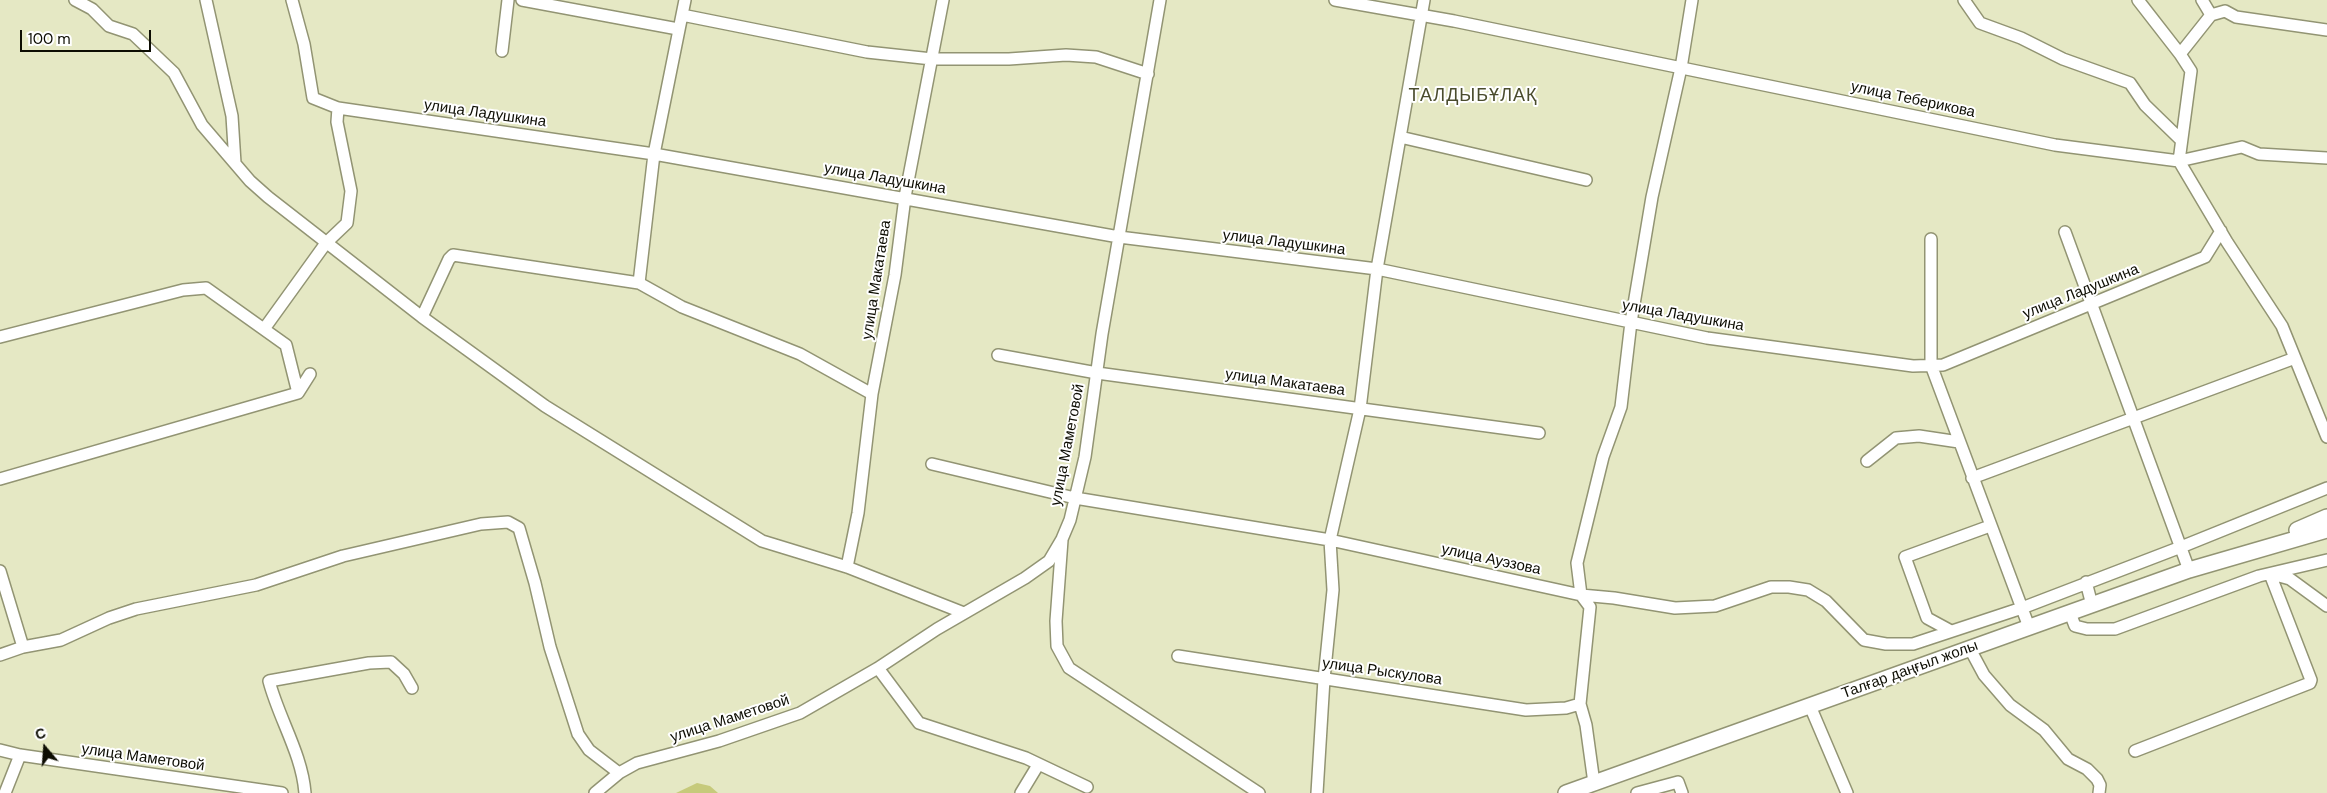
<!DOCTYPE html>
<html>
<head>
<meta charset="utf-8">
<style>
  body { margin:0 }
  #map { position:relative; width:2327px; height:793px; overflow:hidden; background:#e5e8c4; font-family:"DM Sans",sans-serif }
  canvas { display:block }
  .north { position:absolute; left:20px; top:723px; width:50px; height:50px; -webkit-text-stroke:4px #fff; paint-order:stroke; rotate:342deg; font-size:14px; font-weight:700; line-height:20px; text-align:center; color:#0d0d03 }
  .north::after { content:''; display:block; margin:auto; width:18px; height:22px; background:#0d0d03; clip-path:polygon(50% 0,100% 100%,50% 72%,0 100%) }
  .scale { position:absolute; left:20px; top:30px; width:131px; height:22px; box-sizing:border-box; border:2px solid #0d0d03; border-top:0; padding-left:6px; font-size:15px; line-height:18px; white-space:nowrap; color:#0d0d03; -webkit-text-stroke:4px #fff; paint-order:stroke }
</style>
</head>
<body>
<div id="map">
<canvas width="2327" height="793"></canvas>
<div class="north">С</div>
<div class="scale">100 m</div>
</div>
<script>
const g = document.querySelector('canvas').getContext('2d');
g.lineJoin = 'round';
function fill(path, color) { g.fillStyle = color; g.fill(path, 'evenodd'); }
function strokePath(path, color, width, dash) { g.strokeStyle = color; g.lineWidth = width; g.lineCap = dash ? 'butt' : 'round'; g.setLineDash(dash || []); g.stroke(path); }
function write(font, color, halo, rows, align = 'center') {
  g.font = font + ' "DM Sans",sans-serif'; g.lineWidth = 4; g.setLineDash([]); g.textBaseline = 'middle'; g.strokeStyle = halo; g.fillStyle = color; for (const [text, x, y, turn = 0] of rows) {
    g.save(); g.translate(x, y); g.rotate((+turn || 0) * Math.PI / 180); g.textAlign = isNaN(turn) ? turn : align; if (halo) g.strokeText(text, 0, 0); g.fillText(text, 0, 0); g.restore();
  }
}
fill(new Path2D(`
  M697,783L710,786L718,793H676Z`), '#c6ca7b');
const minor = new Path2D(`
  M75,0L92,9L109,26L133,34L174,73L202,125L250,181L268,197L422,317L545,406L762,541L847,567L964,613
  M206,0L232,116L235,163
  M292,0L304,44L313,98L338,108L654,154L1119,237L1377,269L1707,338L1913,366L1943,365L2205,257L2221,231
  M522,0L678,29
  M1335,0L1454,21L2055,145L2179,161L2227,242L2282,326L2327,437
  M1964,0L1980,23L2021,38L2063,59L2130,83L2145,105L2181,140
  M2138,0L2180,54L2191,71L2179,161L2242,147L2259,154L2327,158
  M2202,0L2211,15
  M682,15L867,52L932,59H1009L1066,55L1096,57L1148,74
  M502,51L508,0
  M2180,54L2211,15L2225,11L2236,17L2327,30
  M1400,137L1586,180
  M2065,232L2189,570
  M1931,239V365L2029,627
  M639,283L654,154L685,0
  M422,317L449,259L453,255L639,283L682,307L800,354L872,394
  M264,329L326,243L347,223L351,191L337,122L338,108
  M0,337L183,290L206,288L286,345L298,393
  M998,355L1097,373L1539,433
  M1867,461L1896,438L1919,436L1959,442
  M932,464L1075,498L1330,540L1581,595L1614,598L1675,608L1715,606L1771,587H1789L1808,590L1826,601L1864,640L1886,644H1913L2022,608L2181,547L2327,488
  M1972,478L2295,358
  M0,479L298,393L310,374
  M1062,540L1056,621L1057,646L1069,668L1259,793
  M847,567L858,513L872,394L895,275L905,197L943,0
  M0,571L23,647
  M2272,574L2290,579L2327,606
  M2086,582L2092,605
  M2070,613L2075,626L2087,629H2115L2259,576L2327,560
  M1951,631L1927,618L1905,557L1990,526
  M1970,649L1984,675L2010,705L2044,730L2068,759L2087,769L2097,779L2100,785L2099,793
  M0,655L23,647L61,640L109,618L136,609L256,585L343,556L481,524L508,522L519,528L535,583L550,647L578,734L589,750L619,773
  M1178,656L1526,710L1566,708L1580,704
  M878,668L919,723L1026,758L1087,787
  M1810,706L1847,793
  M0,750L20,755L282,793
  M2135,751L2310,683L2311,680L2270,574
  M1594,783L1586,725L1580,704L1590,607L1581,595L1577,563L1603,457L1621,407L1631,322L1652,197L1681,68L1692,0
  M5,793L20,755
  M305,793C302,754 279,719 269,681L369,663L391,662L404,674L412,688
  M595,793L619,773L637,763L719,741L800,713L878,668L937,629L1025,578L1049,561L1062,539L1070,520L1085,457L1102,334L1160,0
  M1021,793L1038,765
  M1317,793L1324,679L1333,590L1330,540L1360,409L1377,269L1424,0
  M1637,793L1678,782L1682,793`);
const major = new Path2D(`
  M2297,530L2327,517
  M1566,793L2189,570L2327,530`);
strokePath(minor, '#929473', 14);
strokePath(major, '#929473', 18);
strokePath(minor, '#fff', 11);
strokePath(major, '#fff', 15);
write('15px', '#0d0d03', '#fff', [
  ["улица Теберикова",1913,100,12],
  ["улица Ладушкина",485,114,8],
  ["улица Ладушкина",885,179,10],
  ["улица Ладушкина",1284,243,7],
  ["улица Макатаева",877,280,-81],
  ["улица Ладушкина",2081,292,-22],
  ["улица Ладушкина",1683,316,10],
  ["улица Макатаева",1285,383,8],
  ["улица Маметовой",1068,445,-79],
  ["улица Ауэзова",1491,560,12],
  ["Талғар даңғыл жолы",1910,670,-20],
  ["улица Рыскулова",1382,672,8],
  ["улица Маметовой",730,719,-18],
  ["улица Маметовой",143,758,8]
]);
g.letterSpacing = '1px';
write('18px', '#4a4c2d', '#fff', [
  ["ТАЛДЫБҰЛАҚ",1473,96]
]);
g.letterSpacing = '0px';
</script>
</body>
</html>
